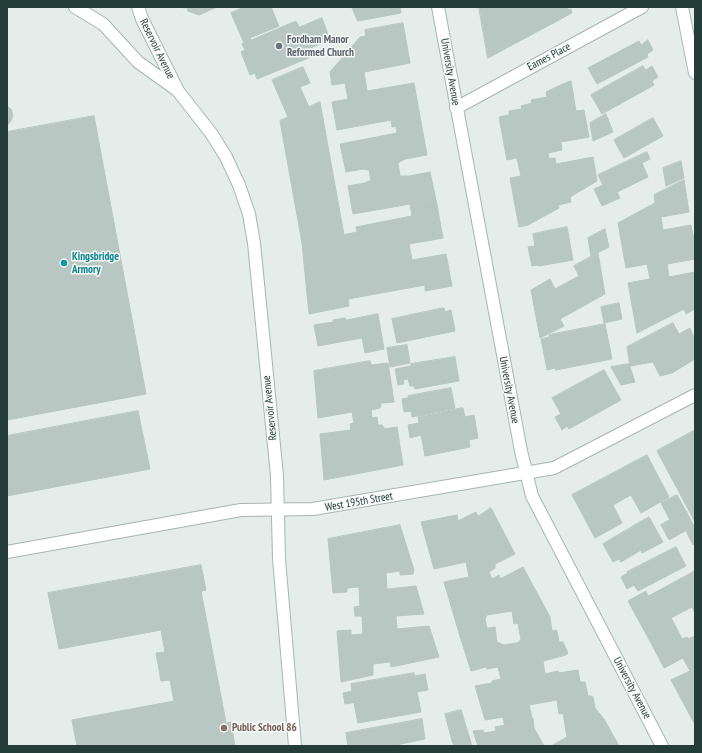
<!DOCTYPE html>
<html>
<head>
<meta charset="utf-8">
<style>
  body { margin:0 }
  #map { position:relative; width:702px; height:753px; overflow:hidden; background:#e4ede9; font-family:"PT Sans Narrow",sans-serif }
  canvas { display:block }
  .frame { position:absolute; inset:0; border:8px solid #243d39; pointer-events:none }
</style>
</head>
<body>
<div id="map">
<canvas width="702" height="753"></canvas>
<div class="frame"></div>
</div>
<script>
const g = document.querySelector('canvas').getContext('2d');
g.lineJoin = 'round';
function fill(path, color) { g.fillStyle = color; g.fill(path, 'evenodd'); }
function strokePath(path, color, width, dash) { g.strokeStyle = color; g.lineWidth = width; g.lineCap = dash ? 'butt' : 'round'; g.setLineDash(dash || []); g.stroke(path); }
function write(font, color, halo, rows, align = 'center') {
  g.font = font + ' "PT Sans Narrow",sans-serif'; g.lineWidth = 3; g.setLineDash([]); g.textBaseline = 'middle'; g.strokeStyle = halo; g.fillStyle = color; for (const [text, x, y, turn = 0] of rows) {
    g.save(); g.translate(x, y); g.rotate((+turn || 0) * Math.PI / 180); g.textAlign = isNaN(turn) ? turn : align; if (halo) g.strokeText(text, 0, 0); g.fillText(text, 0, 0); g.restore();
  }
}
const building = new Path2D(`
  M184,7H217L199,15L188,11L187,7L184,8Z
  M245,7H271L279,26L250,38L251,40L244,43L231,13Z
  M352,7H400L401,13L358,21Z
  M479,7H567L569,10L571,9L572,13L488,58Z
  M322,18L330,40L308,49L311,57L257,79L255,73L250,75L241,52L245,50L242,44L296,21L299,27Z
  M403,23L410,63L364,72L367,91L414,83L421,122L392,127L391,120L337,130L332,102L348,99L345,83L332,85L330,72L360,37L366,36L365,30Z
  M648,40L653,50L647,54L648,57L597,84L588,68L639,41L641,45Z
  M643,66L646,70L652,66L658,77L652,81L654,85L602,114L591,95Z
  M303,67L310,83L300,87L309,107L288,117L272,80Z
  M571,81L576,111L584,110L589,137L561,142L562,150L548,153L549,159L555,158L556,164L593,157L597,181L570,197L571,202L558,205L559,208L528,225L519,227L510,178L521,176L517,158L507,160L499,117L509,115V111L522,109L521,106L532,103L531,100L547,97L546,92L565,83Z
  M320,102L344,235L302,243L280,121Z
  M7,106L11,109L13,115L11,121L7,126Z
  M606,114L613,132L593,141L590,123Z
  M94,116L146,394L7,420V132Z
  M653,118L663,136L624,158L614,140Z
  M421,122L427,155L405,159L398,163L400,176H409L430,172L437,205L411,210L410,204L353,214L348,186L365,183L371,180L369,170L363,169L346,172L340,144L397,133L396,127Z
  M647,152L650,159L642,163L648,177L617,192L620,198L602,206L594,189L603,185L598,175Z
  M681,161L684,178L666,186L663,168Z
  M684,180L689,212L661,217L663,230L691,225L695,245V259L667,264L669,277L695,272V309L686,314L684,309L637,333L628,283L650,279L647,264L626,268L618,223L655,203L654,195Z
  M437,205L443,238L409,244L412,260L446,254L452,286L425,291V285L348,299L349,306L309,314L302,243L357,232L356,227L412,216L411,210Z
  M567,227L573,260L539,266L538,265L532,266L528,247L535,246L533,234Z
  M605,229L609,247L591,256L588,238Z
  M598,253L605,294L560,319L564,326L540,338L531,290L550,279L555,289L579,276L574,266Z
  M619,303L622,319L604,323L601,307Z
  M444,308L445,312L451,310L455,331L397,343L392,319Z
  M378,314L384,349L365,353L362,338L318,346L314,325L333,322V320L345,318L346,320Z
  M673,323L679,334L690,328L695,341V359L672,373L660,376L653,362L630,366L627,347Z
  M605,324L612,359L556,370L555,368L547,370L541,339L549,337V335Z
  M407,345L410,363L390,367L387,348Z
  M455,357L459,381L415,389L414,386H410L408,379L403,380L404,384L398,385L395,369L411,366V364Z
  M370,361L371,365L388,363L394,402L381,403L380,408L371,410L372,418L377,417L378,425H382L385,429L397,427L403,465L324,480L320,434L351,430L350,424L354,423L352,412L318,418L314,371Z
  M629,364L635,382L621,385L611,367Z
  M604,370L621,400L569,429L567,426L562,430L555,417L561,414L552,398Z
  M451,388L455,408L412,417L411,411L404,412L402,399L408,398V396Z
  M463,408L465,417L474,415L478,438L469,440L470,447L425,456L421,435L410,438L408,425L419,423L418,417Z
  M138,411L150,469L7,496V436Z
  M695,430V522L657,451Z
  M647,455L669,497L641,513L631,495L613,505L622,523L595,538L572,495Z
  M677,495L686,511L670,520L661,503Z
  M491,508L515,554L495,564V568L489,572L492,579L499,575L500,579L523,567L550,617L514,624L512,611L487,615L485,619L487,628L459,633L444,582L469,577L466,562L434,569L421,522L457,515L458,521L476,512L478,516Z
  M686,511L694,526L669,540L661,525Z
  M649,517L663,542L642,553L641,550L621,562L619,559L613,562L603,544Z
  M400,525L414,570L413,574L400,575V571L386,573L387,589L416,586L424,614L396,616L397,629L429,626L439,657L391,667L390,662L373,664V675L341,682L337,631L351,630V635L363,634L362,616H355L354,607L360,606L359,587L347,588V592L333,593L328,539Z
  M694,526H695V545L694,544L693,545L686,531Z
  M676,547L686,566L638,591L634,585L627,589L621,577L628,573L627,572Z
  M201,565L206,590L201,591L226,723L231,722L235,746H77L72,720L174,701L170,680L161,681L156,653L165,652L161,630L59,649L48,593Z
  M695,571V613L692,607L671,618L677,629L651,643L628,601L646,591L648,596Z
  M550,617L552,631L556,630L557,631L559,642H563L568,653L566,655L543,661L545,674L558,671L559,673L578,670L580,682H585L588,696H591L593,697L595,708L559,714L557,700L529,705L532,718L504,723L503,717L485,720L475,686L492,683V681L501,679L498,667L487,669L486,667L471,671L459,633L495,627L497,642L504,645L517,643L521,640L518,623Z
  M677,629L682,639L687,637L688,639L695,636V700L685,706L671,680L690,671L683,658L664,668L651,643Z
  M414,673L415,676L425,674L428,690L345,704L343,693L352,691L351,684Z
  M417,692L421,712L358,723L354,703Z
  M695,700V723H694L685,706Z
  M595,708L604,719L619,746H551L567,737L563,713Z
  M461,710L469,736L452,741L445,714Z
  M532,718H533L534,728L544,746H478L473,731L483,730L484,733L496,731L495,727L505,725L504,723Z
  M422,719L425,739L391,746H348L346,733Z
  M469,736L472,746H454L452,741Z`);
fill(building, '#b9c7c3');
strokePath(building, '#b6c6c1', 1);
const street = new Path2D(`
  M682,7L695,73
  M456,108L642,7
  M7,552L241,510L313,509L554,468L695,395`);
const secondary = new Path2D(`
  M75,7L103,24L138,62L177,90
  M138,7L142,19L178,91L211,133L226,157L239,185L249,214L254,243L277,476L279,559L295,746
  M438,7L521,451L532,496L662,746`);
strokePath(street, '#a7b5b1', 14);
strokePath(secondary, '#a3b8b2', 14);
strokePath(street, '#fff', 12);
strokePath(secondary, '#fff', 12);
for (const [x, y, r, color] of [
  [279,46,4,"#6b7280"],
  [64,263,4,"#0f9aa8"],
  [224,728,4,"#8d6e63"]
]) { const dot = new Path2D(); dot.arc(x, y, r, 0, 2 * Math.PI); g.fillStyle = color; g.fill(dot); strokePath(dot, '#f4f9f7', 1.5); }
write('bold 11px', '#5b616d', '#f4f9f7', [
  ["Fordham Manor",287,40],
  ["Reformed Church",287,53]
], 'left');
write('11px', '#243d39', '#f4f9f7', [
  ["Reservoir Avenue",157,49,64],
  ["Eames Place",549,57,-28],
  ["University Avenue",450,72,80],
  ["University Avenue",509,390,79],
  ["Reservoir Avenue",270,408,-96],
  ["West 195th Street",359,502,-10],
  ["University Avenue",632,688,62]
]);
write('bold 11px', '#0d838f', '#f4f9f7', [
  ["Kingsbridge",72,257],
  ["Armory",72,270]
], 'left');
write('bold 11px', '#785e54', '#f4f9f7', [
  ["Public School 86",232,728]
], 'left');
</script>
</body>
</html>
